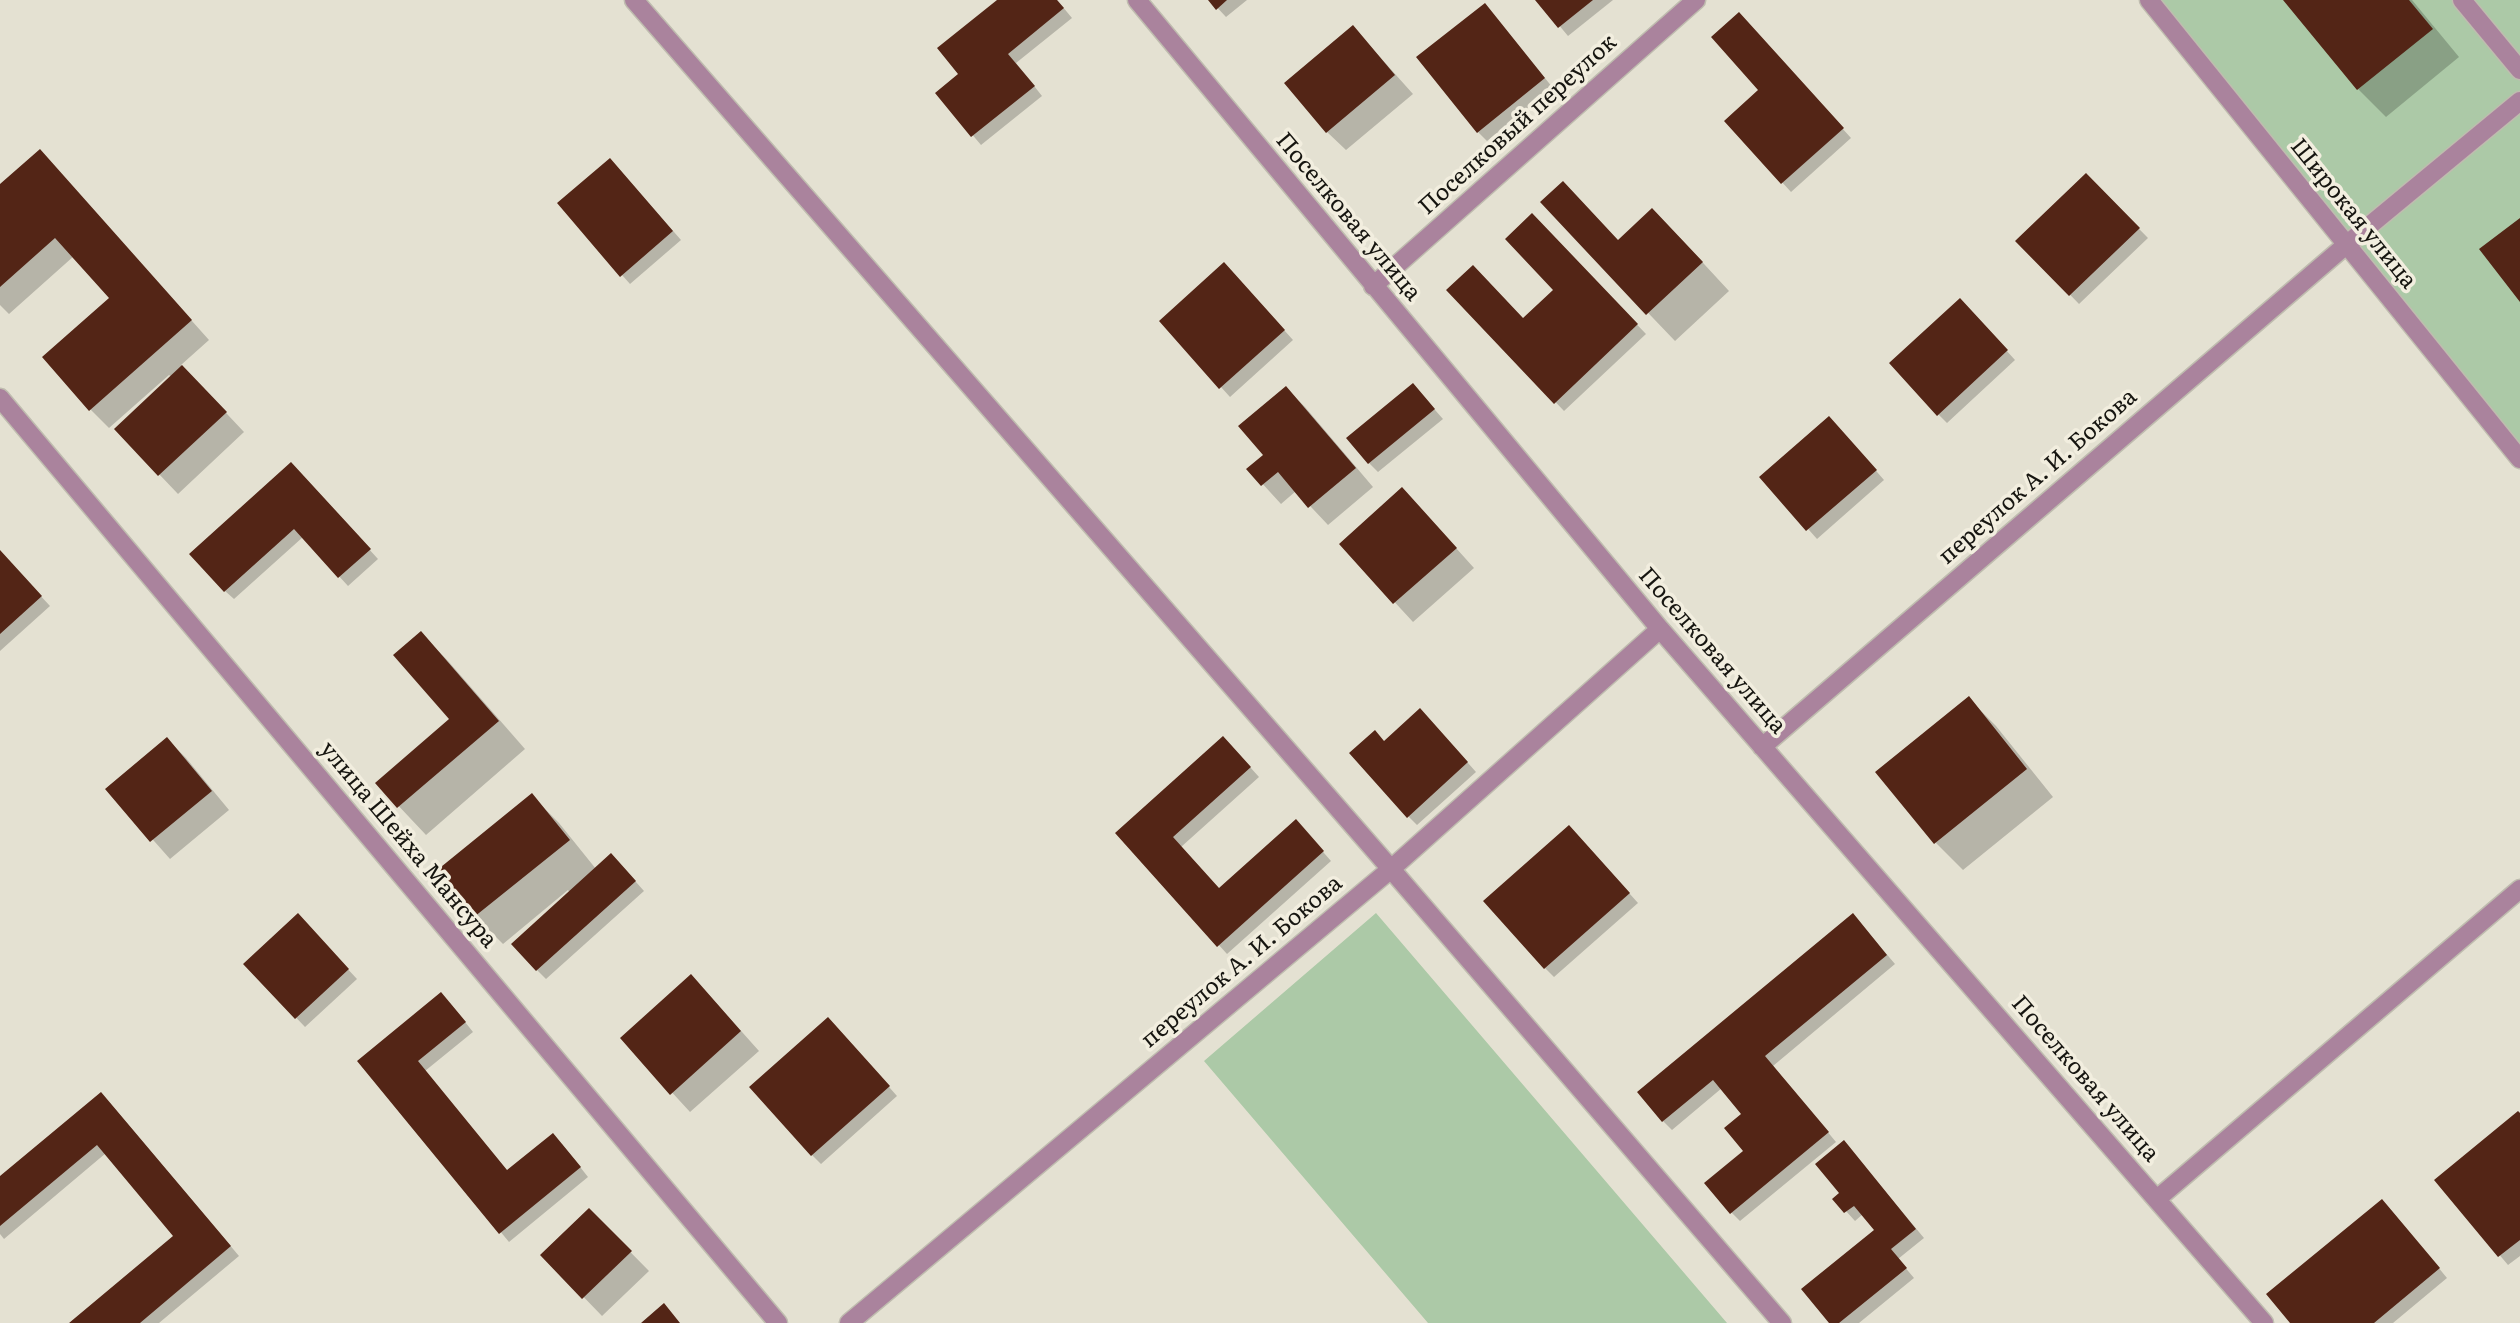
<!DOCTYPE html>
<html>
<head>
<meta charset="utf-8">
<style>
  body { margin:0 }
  canvas { display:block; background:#e4e1d2 }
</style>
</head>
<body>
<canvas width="2520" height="1323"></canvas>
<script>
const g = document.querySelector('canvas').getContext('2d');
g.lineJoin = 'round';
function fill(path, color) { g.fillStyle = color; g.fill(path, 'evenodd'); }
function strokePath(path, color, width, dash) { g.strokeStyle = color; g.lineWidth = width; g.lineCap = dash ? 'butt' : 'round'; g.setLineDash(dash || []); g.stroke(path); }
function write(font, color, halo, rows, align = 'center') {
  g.font = font + ' Literata,serif'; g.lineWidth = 7; g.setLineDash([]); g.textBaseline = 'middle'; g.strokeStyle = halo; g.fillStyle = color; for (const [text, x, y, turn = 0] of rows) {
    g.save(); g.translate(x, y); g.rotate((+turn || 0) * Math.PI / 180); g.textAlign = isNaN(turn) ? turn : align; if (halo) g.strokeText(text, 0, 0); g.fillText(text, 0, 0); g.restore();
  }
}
fill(new Path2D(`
  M2149,0H2520V459Z
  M1376,913L1727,1323H1428L1204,1061Z`), '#acc9a7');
fill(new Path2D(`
  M1000,0H1057L1072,18L1016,63L1042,96L981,145L937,93L960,75Z
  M1210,0H1247L1226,17Z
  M1538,0H1613L1568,36Z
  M2285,0H2412L2459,57L2386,117L2358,89Z
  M1493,14L1553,88L1487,141L1478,132Z
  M1748,24L1851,138L1791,192L1726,121L1761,90Z
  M1353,27L1413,94L1346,150L1327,132Z
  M40,151L209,340L181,365L244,432L178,494L116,429L172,377L169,375L109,428L90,409L111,298L74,256L9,314L0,305V186Z
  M619,169L681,240L630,284L622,275Z
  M2086,175L2148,238L2079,304L2018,241Z
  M1542,202L1619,241L1680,238L1729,291L1675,341Z
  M1532,215L1646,334L1564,411L1449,290L1524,321L1556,290Z
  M1233,273L1293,340L1230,397L1161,321Z
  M1969,309L2015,360L1947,423L1938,414Z
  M1413,385L1443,419L1378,472L1369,463Z
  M1286,388L1305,407L1373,487L1328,525L1296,491L1281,504L1249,469L1265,455Z
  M1838,427L1884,480L1817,539L1762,477Z
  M300,473L378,559L348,586L303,537L234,599L225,591Z
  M1420,508L1474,568L1413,622L1341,544Z
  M0,552L50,606L0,651Z
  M421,633L448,661L525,749L426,835L377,783L451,719Z
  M1969,699L1996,726L2053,797L1963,870L1936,843Z
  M1429,719L1476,772L1417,825L1408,816L1385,742Z
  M167,739L186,758L229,810L170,859L108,789Z
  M1232,747L1259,777L1181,847L1219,890L1304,830L1331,861L1227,954L1117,833Z
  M531,795L559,823L596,869L620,864L644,891L546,979L537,970L570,893L568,890L503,944L475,916Z
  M1578,836L1638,903L1554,977L1545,968Z
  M306,924L357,979L305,1027L245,964Z
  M1861,924L1895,964L1773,1066L1836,1142L1740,1221L1731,1212L1746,1151L1744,1114L1722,1088L1672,1130L1663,1121Z
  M709,995L759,1051L690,1112L622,1038Z
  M450,1003L473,1032L425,1071L508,1172L562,1144L588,1177L509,1242L359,1061Z
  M837,1028L897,1096L821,1164L812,1155Z
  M110,1103L239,1256L159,1323H72L175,1237L106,1153L4,1239L0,1234V1179Z
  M2520,1115V1256L2508,1265L2436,1180Z
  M1844,1142L1924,1238L1898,1259L1914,1278L1859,1323H1831L1877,1231L1863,1214L1855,1221L1835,1199L1841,1193Z
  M589,1210L649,1271L602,1316L543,1255Z
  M2391,1210L2447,1278L2393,1323H2292Z`), '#0003');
fill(new Path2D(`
  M997,0H1057L1064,8L1008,54L1035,86L971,137L935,93L958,74L937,48Z
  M1208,0H1227L1216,10Z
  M1535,0H1593L1558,28Z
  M2283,0H2409L2433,29L2357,90Z
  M1485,3L1545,78L1477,133L1416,57Z
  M1739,12L1844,128L1781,184L1724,121L1758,90L1711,37Z
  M1353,25L1395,75L1326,133L1284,83Z
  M40,149L192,320L89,411L42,357L109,298L55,238L0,287V184Z
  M610,158L673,231L620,277L557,203Z
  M2086,173L2140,228L2069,296L2015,241Z
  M1563,181L1618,240L1652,208L1703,262L1646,315L1540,202Z
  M1532,213L1638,324L1554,404L1446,290L1473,265L1523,318L1553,290L1505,239Z
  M2520,218V302L2479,249Z
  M1224,262L1285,330L1219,389L1159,321Z
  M1960,298L2008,350L1937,416L1889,363Z
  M182,365L227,412L158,476L114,429Z
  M1413,383L1435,409L1368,464L1346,438Z
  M1286,386L1356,468L1308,508L1278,472L1261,486L1246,469L1263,455L1238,426Z
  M1829,416L1877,470L1806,531L1759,477Z
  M291,462L371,549L338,578L294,529L224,592L189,554Z
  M1402,487L1457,548L1393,604L1339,544Z
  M0,550L42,596L0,634Z
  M421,631L499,721L397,808L375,783L449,719L393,655Z
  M1969,696L2027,769L1934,844L1875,772Z
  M1420,708L1468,762L1407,818L1349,753L1375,730L1384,741Z
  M1223,736L1251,767L1173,837L1219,888L1296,819L1324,851L1217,947L1115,833Z
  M167,737L212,791L150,842L105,789Z
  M532,793L570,840L474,917L436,871Z
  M1569,825L1630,893L1544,969L1483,901Z
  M611,853L636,881L536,971L511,944Z
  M298,913L349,969L295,1019L243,964Z
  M1853,913L1887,955L1765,1056L1829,1132L1730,1214L1704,1183L1743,1151L1724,1128L1741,1114L1713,1080L1662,1122L1637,1092Z
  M691,974L741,1031L670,1095L620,1038Z
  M441,992L466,1022L418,1061L507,1170L553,1133L581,1167L499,1234L357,1061Z
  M828,1017L890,1086L811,1156L749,1087Z
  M101,1092L231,1246L140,1323H69L173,1236L97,1145L0,1226V1176Z
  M2518,1111L2520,1113V1240L2498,1257L2434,1180Z
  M1844,1140L1916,1229L1891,1249L1907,1268L1839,1323H1829L1801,1289L1874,1230L1854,1206L1844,1213L1832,1199L1839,1193L1815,1164Z
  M2382,1199L2440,1268L2374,1323H2290L2266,1294Z
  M589,1208L632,1251L582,1299L540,1255Z
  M664,1303L680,1323H641Z`), '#532516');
const minor = new Path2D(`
  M634,0L1391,869L1782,1323
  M1137,0L1660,629L2264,1323
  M2149,0L2520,459
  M2462,0L2520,70
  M1373,286L1696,0
  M0,398L778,1323
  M1762,747L2346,245L2520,101
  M2157,1199L2520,889
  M849,1323L1391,869L1660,629`);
strokePath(minor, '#bfbcaf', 21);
strokePath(minor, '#aa839d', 18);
write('23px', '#161510', '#f2eedf', [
  ["Поселковый переулок",1518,125,-42],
  ["Широкая улица",2353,214,51],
  ["Поселковая улица",1348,217,50],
  ["переулок А. И. Бокова",2038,477,-41],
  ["Поселковая улица",1712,651,49],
  ["улица Шейха Мансура",408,845,50],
  ["переулок А. И. Бокова",1242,962,-40],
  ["Поселковая улица",2085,1079,49]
]);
</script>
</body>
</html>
